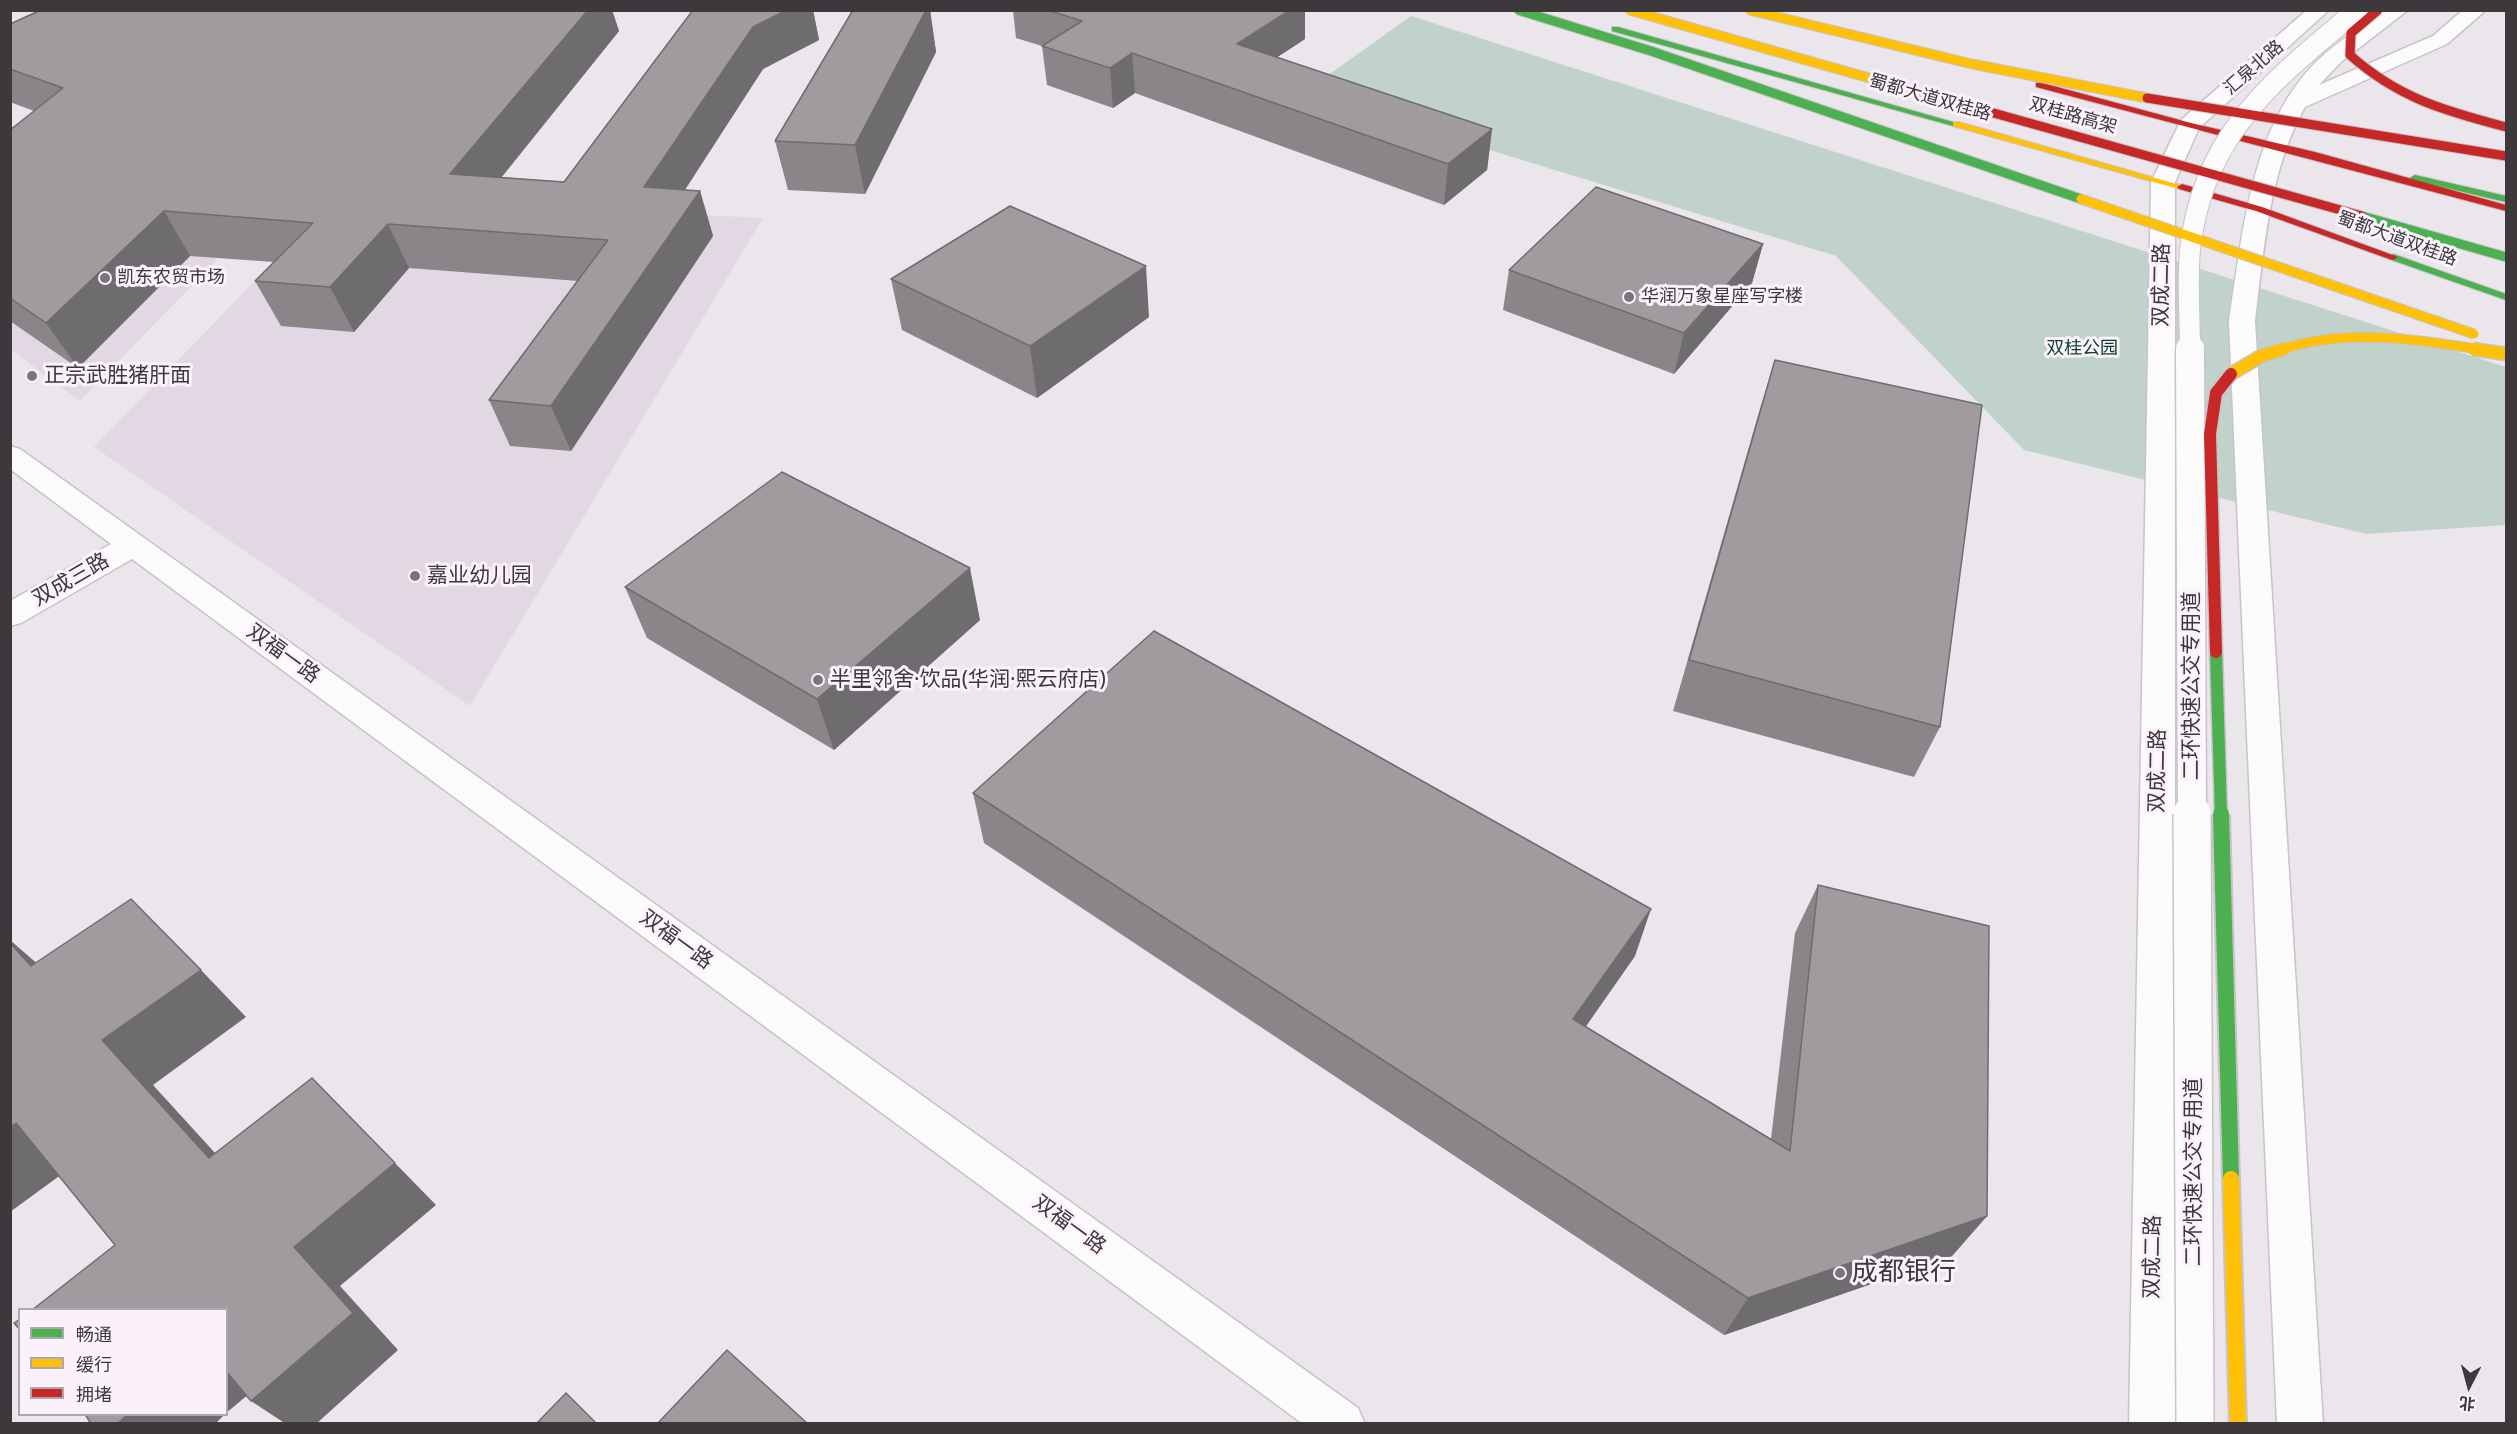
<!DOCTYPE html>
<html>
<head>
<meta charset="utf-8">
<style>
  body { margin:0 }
  #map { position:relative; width:2517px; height:1434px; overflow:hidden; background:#ebe6ec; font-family:"Noto Sans","Noto Sans SC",sans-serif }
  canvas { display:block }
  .frame { position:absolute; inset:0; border:12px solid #3c383c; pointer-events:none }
  .legend { position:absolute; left:18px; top:1308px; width:210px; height:108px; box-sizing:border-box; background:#fbf1fb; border:2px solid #afa7af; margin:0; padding:8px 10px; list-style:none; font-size:18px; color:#3c383c }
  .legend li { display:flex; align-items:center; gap:12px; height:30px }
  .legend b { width:30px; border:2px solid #afa7af }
  .north { position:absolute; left:2439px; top:1356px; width:60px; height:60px; -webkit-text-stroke:4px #fbf1fb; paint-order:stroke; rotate:186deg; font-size:16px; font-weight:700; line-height:24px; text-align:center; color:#3c383c }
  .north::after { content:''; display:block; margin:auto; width:21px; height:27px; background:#3c383c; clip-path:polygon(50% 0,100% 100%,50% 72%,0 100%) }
</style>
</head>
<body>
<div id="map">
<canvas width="2517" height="1434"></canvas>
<div class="frame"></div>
<ul class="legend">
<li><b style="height:8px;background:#4caf50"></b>畅通</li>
<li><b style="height:8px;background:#ffc107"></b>缓行</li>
<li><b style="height:8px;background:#c62828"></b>拥堵</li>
</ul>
<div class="north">北</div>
</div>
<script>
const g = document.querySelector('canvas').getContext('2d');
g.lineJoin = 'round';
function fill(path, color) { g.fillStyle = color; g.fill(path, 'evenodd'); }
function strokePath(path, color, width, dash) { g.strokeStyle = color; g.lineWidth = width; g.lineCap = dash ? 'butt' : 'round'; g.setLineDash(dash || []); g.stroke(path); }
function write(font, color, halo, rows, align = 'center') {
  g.font = font + ' "Noto Sans","Noto Sans SC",sans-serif'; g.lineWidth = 6; g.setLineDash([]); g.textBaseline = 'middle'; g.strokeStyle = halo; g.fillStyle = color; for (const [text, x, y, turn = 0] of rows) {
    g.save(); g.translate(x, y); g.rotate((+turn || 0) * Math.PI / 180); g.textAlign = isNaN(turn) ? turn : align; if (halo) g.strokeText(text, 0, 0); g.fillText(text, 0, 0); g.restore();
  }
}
fill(new Path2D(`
  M11,191L270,205L80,401L11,350Z
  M336,197L763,218L470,706L94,447Z`), '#e2d8e3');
fill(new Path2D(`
  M1411,16L2506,367V525L2366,534L2024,450L1836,256L1303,93Z`), '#c1d2ca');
const street = new Path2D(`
  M2307,10H2329L2199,128L2175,182V1424H2129L2151,182L2181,120Z
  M2385,10H2408L2341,62L2319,85L2433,36L2463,10H2486L2447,44L2305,107C2269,170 2264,250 2255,321L2323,1424H2277L2229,321C2243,233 2250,126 2318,60C2338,41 2362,27 2385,10Z
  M10,446L20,449L1358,1408L1365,1424H1303L132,559L21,623L10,626V601L111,544L10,469Z`);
const fast = new Path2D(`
  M1612,27H1618L1960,124L1953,126L1612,31Z
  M2415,175L2506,196V202L2412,180L2410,178Z
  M2393,254L2506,294V300L2389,259L2388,257Z`);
const slow = new Path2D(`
  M1953,122H1959L2187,187L2179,189L1953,126Z`);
const jam = new Path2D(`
  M2039,82L2191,123L2315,152L2506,205V211L2036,87V83Z
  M2182,184L2262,207L2398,257L2393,260L2389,259L2256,211L2179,189L2177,187Z`);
strokePath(street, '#c7c3c7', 3);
strokePath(fast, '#c7c3c7', 2);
strokePath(slow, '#c7c3c7', 2);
strokePath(jam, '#c7c3c7', 2);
fill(street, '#fcfbfc');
fill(fast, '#4caf50');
fill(slow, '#ffc107');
fill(jam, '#c62828');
const laneBridgeFar2 = new Path2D(`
  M2190,350C2190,317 2187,282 2190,250C2202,134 2274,80 2357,10`);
const laneBridgeFar1 = new Path2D(`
  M2190,349L2192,815`);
const laneBridge = new Path2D(`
  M2192,814L2195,1424`);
const fastBridgeFar2 = new Path2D(`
  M1518,10L1651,51L2081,199
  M2362,216L2506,257`);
const fastBridgeFar1 = new Path2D(`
  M2216,652L2221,815`);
const fastBridge = new Path2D(`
  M2221,814L2231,1179`);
const slowBridgeFar2 = new Path2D(`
  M1629,10L1965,105
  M1749,10L1972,64L2147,98
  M2081,199L2474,334
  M2280,350C2344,328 2417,339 2483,350`);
const slowBridgeFar1 = new Path2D(`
  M2473,349L2506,354
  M2231,374L2261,356L2284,349`);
const slowBridge = new Path2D(`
  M2231,1179L2238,1424`);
const jamBridgeFar1 = new Path2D(`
  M2378,10L2351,33L2350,55C2398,98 2445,111 2506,127
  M2147,98L2506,156
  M1965,105L2362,216`);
const jamBridge = new Path2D(`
  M2216,652L2210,434L2216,393L2231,374`);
strokePath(laneBridgeFar2, '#c7c3c7', 22, []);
strokePath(laneBridgeFar1, '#c7c3c7', 31, []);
strokePath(laneBridge, '#c7c3c7', 40, []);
strokePath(fastBridgeFar2, '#c7c3c7', 11, []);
strokePath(fastBridgeFar1, '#c7c3c7', 15, []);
strokePath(fastBridge, '#c7c3c7', 20, []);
strokePath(slowBridgeFar2, '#c7c3c7', 11, []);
strokePath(slowBridgeFar1, '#c7c3c7', 15, []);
strokePath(slowBridge, '#c7c3c7', 20, []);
strokePath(jamBridgeFar1, '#c7c3c7', 11, []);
strokePath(jamBridge, '#c7c3c7', 15, []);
strokePath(laneBridgeFar2, '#fcfbfc', 20);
strokePath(laneBridgeFar1, '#fcfbfc', 28);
strokePath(laneBridge, '#fcfbfc', 37);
strokePath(fastBridgeFar2, '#4caf50', 9);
strokePath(fastBridgeFar1, '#4caf50', 12);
strokePath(fastBridge, '#4caf50', 16);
strokePath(slowBridgeFar2, '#ffc107', 9);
strokePath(slowBridgeFar1, '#ffc107', 12);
strokePath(slowBridge, '#ffc107', 16);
strokePath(jamBridgeFar1, '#c62828', 9);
strokePath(jamBridge, '#c62828', 12);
fill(new Path2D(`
  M41,10H612L619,31L502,177L564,182L693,10H813L819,40L763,69L685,190L700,191L713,236L571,451L510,446L489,400L578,281L409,268L354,332L281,326L255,281L274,262L190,256L78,368L10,321V130L34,111L10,102V24Z
  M853,10H930L936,52L865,194L788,190L775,141Z
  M1013,10H1305V39L1277,57L1492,129L1487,170L1444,205L1135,93L1113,108L1047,85L1042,46L1016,38Z
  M1763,244L1752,283L1674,374L1503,310L1509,270Z
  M891,279L1149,317L1037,398L902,330Z
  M1775,360L1940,727L1914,777L1673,711L1759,412Z
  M625,587L980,620L834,750L647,638Z
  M973,793L1635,956L1585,1027L1771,1139L1795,933L1818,885L1987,1216L1952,1256L1724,1335L984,843Z`), '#898589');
fill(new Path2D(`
  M588,10H612L619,31L469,217L450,174Z
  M787,10H813L819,40L763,69L658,231L644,187L753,27Z
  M926,10H930L936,52L865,194L855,145Z
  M1290,10H1305V39L1238,83L1237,44Z
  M1132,53L1135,93L1113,108L1110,68Z
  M1492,129L1487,170L1444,205L1448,164Z
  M700,191L713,236L571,451L551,406Z
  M164,211L190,256L78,368L46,323Z
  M388,224L409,268L354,332L330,287Z
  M1763,244L1752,283L1674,374L1684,333Z
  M1146,266L1149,317L1037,398L1030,346Z
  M970,568L980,620L834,750L817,699Z
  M1651,909L1635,956L1559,1065L1573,1019Z
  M10,940L48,973L31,966L10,943Z
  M201,970L246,1017L153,1085L258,1200L209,1158L102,1040Z
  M16,1123L73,1166L10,1212V1127Z
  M395,1163L436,1205L340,1286L398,1350L316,1424H286L251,1401L294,1247Z
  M1987,1216L1952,1256L1724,1335L1748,1298Z
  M226,1361L261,1384L226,1413Z
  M128,1414H225L215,1424H117Z`), '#6f6c6f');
const building = new Path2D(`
  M41,10H588L450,174L564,182L693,10H787L753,27L644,187L700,191L551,406L489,400L608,240L388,224L330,287L255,281L313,223L164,211L46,323L10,298V130L63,88L10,69V24Z
  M853,10H926L855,145L775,141Z
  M1047,10H1290L1237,44L1492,129L1448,164L1132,53L1110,68L1042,46L1082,21Z
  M1596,187L1763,244L1684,333L1509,270Z
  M1010,206L1146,266L1030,346L891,279Z
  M1775,360L1982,405L1940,727L1689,660Z
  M782,472L970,568L817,699L625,587Z
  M1154,631L1651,909L1573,1019L1790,1151L1818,885L1989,926L1987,1216L1748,1298L973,793Z
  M131,899L201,970L102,1040L209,1158L312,1078L395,1163L294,1247L353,1313L251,1401L226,1371V1310H32L115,1245L16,1123L10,1127V943L31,966Z
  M20,1319V1330L14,1323Z
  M727,1350L808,1424H657Z
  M566,1393L597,1424H536Z
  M85,1414H128L117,1424H91Z`);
fill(building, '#9f9b9f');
strokePath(building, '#6f6c6f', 1.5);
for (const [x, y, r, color] of [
  [105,278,6,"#79757a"],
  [1629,297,6,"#79757a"],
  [32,376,6,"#79757a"],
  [415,576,6,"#79757a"],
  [818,680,6,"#79757a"],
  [1840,1273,6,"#79757a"]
]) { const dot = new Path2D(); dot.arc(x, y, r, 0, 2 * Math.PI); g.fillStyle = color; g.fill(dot); strokePath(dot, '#fbf1fb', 2); }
write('18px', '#3c383c', '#fbf1fb', [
  ["汇泉北路",2254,68,-41],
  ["蜀都大道双桂路",1930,98,16],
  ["双桂路高架",2073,116,16],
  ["蜀都大道双桂路",2397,239,20]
]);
write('18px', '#3c383c', '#fbf1fb', [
  ["凯东农贸市场",117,278],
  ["华润万象星座写字楼",1641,297]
], 'left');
write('18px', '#073f2a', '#fbf1fb', [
  ["双桂公园",2082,349]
]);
write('21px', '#3c383c', '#fbf1fb', [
  ["双成二路",2162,285,-89],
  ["双成三路",71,580,-30],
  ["双福一路",283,654,36],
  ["二环快速公交专用道",2192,686,-90],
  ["双成二路",2158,771,-89],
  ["双福一路",676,940,36],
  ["二环快速公交专用道",2194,1172,-90],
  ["双福一路",1069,1225,36],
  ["双成二路",2153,1257,-89]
]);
write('21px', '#3c383c', '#fbf1fb', [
  ["正宗武胜猪肝面",44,376],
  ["嘉业幼儿园",427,576],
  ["半里邻舍·饮品(华润·熙云府店)",830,680]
], 'left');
write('26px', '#3c383c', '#fbf1fb', [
  ["成都银行",1852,1273]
], 'left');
</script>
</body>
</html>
